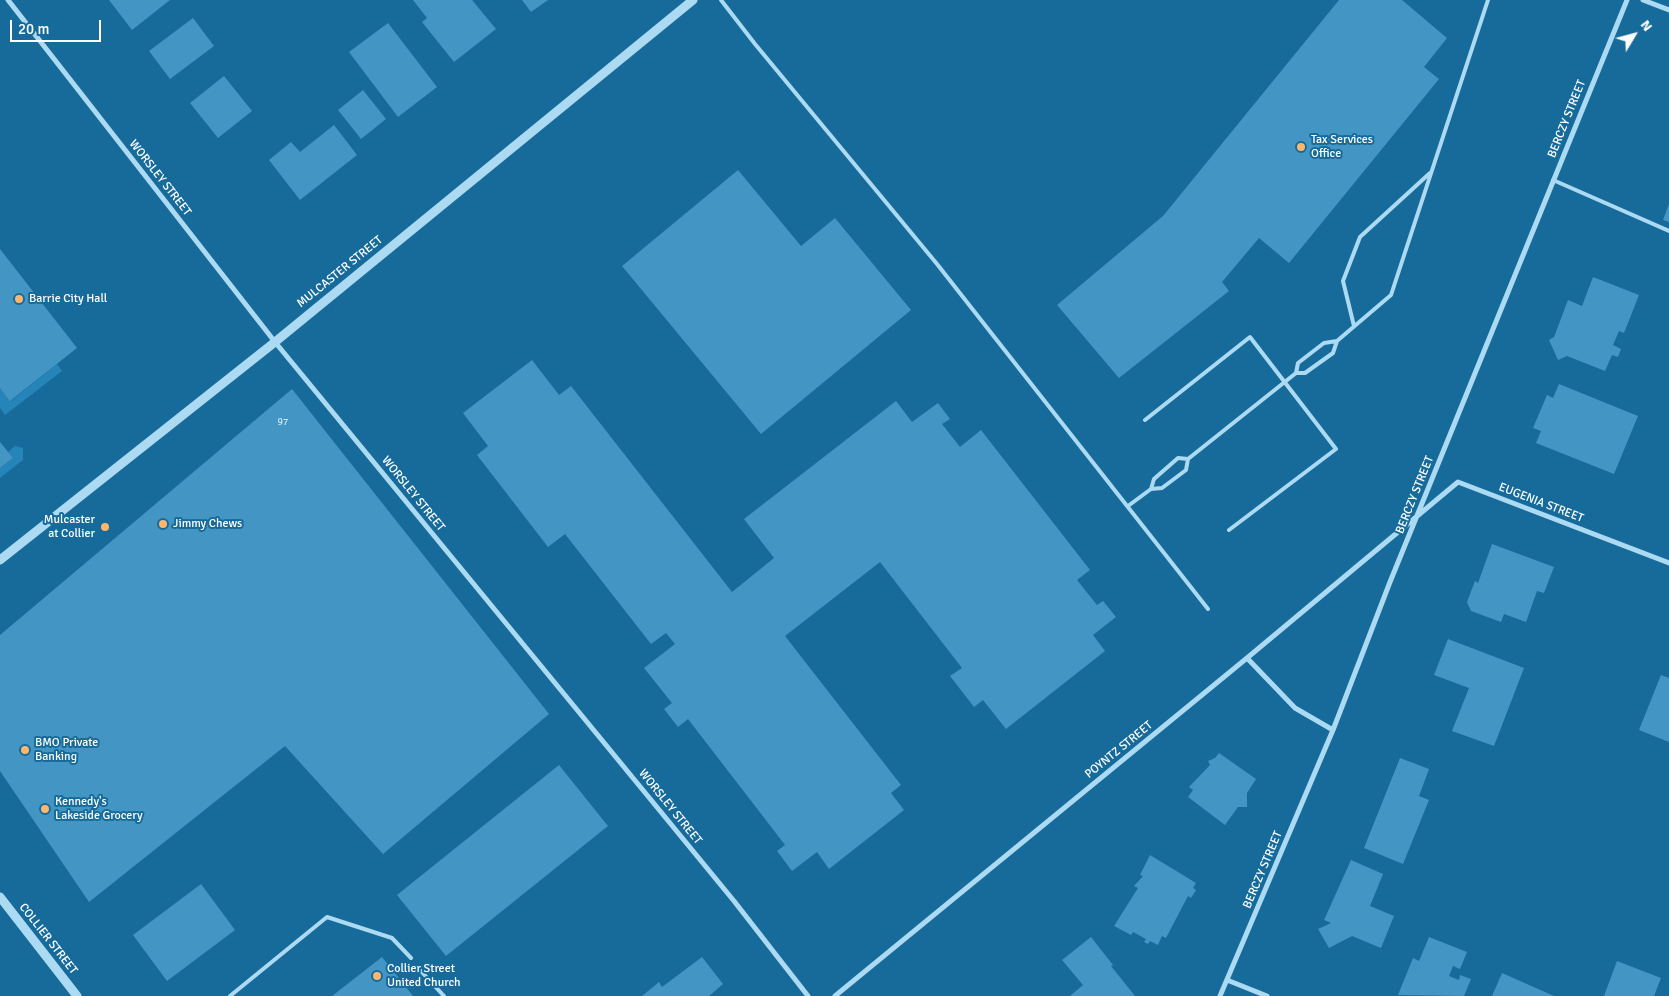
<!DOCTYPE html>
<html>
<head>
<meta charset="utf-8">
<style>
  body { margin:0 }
  #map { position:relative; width:1669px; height:996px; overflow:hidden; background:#166b9b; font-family:Signika,sans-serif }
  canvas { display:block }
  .north { position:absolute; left:1609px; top:10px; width:50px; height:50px; -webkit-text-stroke:4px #166b9b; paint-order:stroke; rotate:53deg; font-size:14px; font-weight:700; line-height:20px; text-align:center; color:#fff }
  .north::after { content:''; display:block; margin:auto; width:18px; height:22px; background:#fff; clip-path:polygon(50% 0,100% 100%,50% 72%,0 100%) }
  .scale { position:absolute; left:10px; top:20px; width:91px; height:22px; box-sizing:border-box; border:2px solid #fff; border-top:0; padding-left:6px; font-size:15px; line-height:18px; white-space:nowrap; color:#fff; -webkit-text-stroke:4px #166b9b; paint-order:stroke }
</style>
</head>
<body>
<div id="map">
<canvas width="1669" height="996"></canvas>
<div class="north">N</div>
<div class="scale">20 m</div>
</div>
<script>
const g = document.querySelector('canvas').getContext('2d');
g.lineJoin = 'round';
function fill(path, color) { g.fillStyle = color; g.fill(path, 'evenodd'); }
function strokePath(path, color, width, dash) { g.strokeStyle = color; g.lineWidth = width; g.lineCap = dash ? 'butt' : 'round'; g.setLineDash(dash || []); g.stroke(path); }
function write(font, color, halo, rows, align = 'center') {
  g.font = font + ' Signika,sans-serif'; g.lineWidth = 4; g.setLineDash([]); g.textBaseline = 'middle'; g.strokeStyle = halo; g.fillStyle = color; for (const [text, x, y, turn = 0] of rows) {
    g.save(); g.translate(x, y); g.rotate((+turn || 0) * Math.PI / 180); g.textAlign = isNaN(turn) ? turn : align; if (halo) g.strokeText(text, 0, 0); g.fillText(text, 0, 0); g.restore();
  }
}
fill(new Path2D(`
  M57,364L62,371L5,415L0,408V388L11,401Z
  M15,446L23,448V460L0,478V468L13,458L8,452Z`), '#2585b8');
fill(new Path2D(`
  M109,0H170L132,30Z
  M413,0H472L496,29L454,62L422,22L427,18Z
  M522,0H548L531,12Z
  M1339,0H1402L1447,38L1424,67L1439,79L1289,263L1259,238L1222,282L1229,291L1119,378L1057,305L1163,216Z
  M193,18L214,46L170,79L149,51Z
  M388,23L437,87L398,117L349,52Z
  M224,76L252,111L218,138L190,103Z
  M363,90L386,119L361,139L338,110Z
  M334,125L357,155L300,200L269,160L291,142L300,152Z
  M738,170L801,246L835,218L911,310L761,434L622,266Z
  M1669,204V222L1663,220Z
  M0,249L77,348L10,401L0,388Z
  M1593,277L1639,295L1624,333L1619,331L1613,345L1621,349L1618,357L1612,355L1605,371L1567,356L1558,360L1549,340L1554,337L1568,300L1582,306Z
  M532,360L559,395L571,386L732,592L774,558L744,519L896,401L912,422L938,403L950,419L942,424L960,447L981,430L1090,570L1077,580L1097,605L1103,601L1116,617L1093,635L1105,651L1006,729L983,700L974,707L950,676L962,668L880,562L785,636L901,785L891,793L904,810L829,869L817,852L792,871L777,851L785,845L688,719L678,727L664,709L672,703L644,668L675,644L666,633L651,644L565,534L548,547L477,455L488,446L463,413Z
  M1559,384L1638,416L1614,474L1536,443L1541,431L1533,428L1547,395L1553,398Z
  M292,389L549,714L383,854L285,746L89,902L0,771V635Z
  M0,442L13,458L0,468Z
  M1492,544L1554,567L1544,593L1537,591L1526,622L1504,614L1501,622L1471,611L1467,602L1475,581L1478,583Z
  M1448,639L1524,668L1494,746L1452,731L1469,688L1434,675Z
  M1661,675L1669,678V742L1639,730Z
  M1219,753L1256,779L1247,793V807H1238L1225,825L1188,797L1193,790L1189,787L1210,765L1208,761L1215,758Z
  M1400,758L1429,769L1419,796L1429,800L1403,864L1364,848Z
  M559,765L608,826L446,956L397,895Z
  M1150,855L1196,883L1193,888L1196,890L1191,898L1188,896L1166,938L1162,936L1158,945L1150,941L1148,944L1144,942L1146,939L1133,932L1131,935L1114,926L1138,888L1134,886L1143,876L1140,875Z
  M1351,860L1383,874L1370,906L1394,916L1381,948L1352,936L1329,948L1318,929L1331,923L1324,920Z
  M201,884L235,930L167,981L133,935Z
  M1091,937L1113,965L1111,966L1135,996H1070L1083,985L1062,960Z
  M1429,937L1467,952L1460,969L1453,966L1449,976L1459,980L1460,975L1471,979L1464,996L1398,995L1413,958L1419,961Z
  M382,957L413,996H332Z
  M702,957L723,984L709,996H642L659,982L662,987Z
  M1617,961L1661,978L1654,996H1604Z
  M1502,973L1554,996H1492Z`), '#4396c3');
strokePath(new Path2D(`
  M721,0L755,44L937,264L1208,609
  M1553,180L1669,231
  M1354,326L1343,281L1360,237L1430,173
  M1296,373H1305L1333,353L1337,341L1391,295L1488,0
  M1145,420L1250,337L1336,449L1229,530
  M1151,489L1162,488L1186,470L1188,459L1296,373L1298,363L1324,343L1337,341
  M1128,506L1151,489L1154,479L1178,458L1188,459
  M419,969L444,996
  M230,996L327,917L392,938L411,958`), '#abdaf2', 4);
strokePath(new Path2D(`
  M8,0L275,342L734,901L808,996
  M1643,0L1669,10
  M1247,658L1295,708L1333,730
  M1227,980L1267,996
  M835,996L1247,658L1458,482L1669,563
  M1220,996L1333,730L1390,582L1627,0`), '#abdaf2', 5);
strokePath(new Path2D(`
  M0,560L275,342L693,0
  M0,897L77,996`), '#abdaf2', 9);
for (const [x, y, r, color] of [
  [1301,147,5,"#ffb76d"],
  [19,299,5,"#ffb76d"],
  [163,524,5,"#ffb76d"],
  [105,527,5,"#ffb76d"],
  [25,750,5,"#ffb76d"],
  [45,809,5,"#ffb76d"],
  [377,976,5,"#ffb76d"]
]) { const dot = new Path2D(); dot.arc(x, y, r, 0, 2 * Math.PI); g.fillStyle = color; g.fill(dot); strokePath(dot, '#166b9b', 2); }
write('10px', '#d0e5f0', null, [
  ["97",283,422]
]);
write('12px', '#fff', '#166b9b', [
  ["BERCZY STREET",1567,119,-68],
  ["WORSLEY STREET",160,178,52],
  ["MULCASTER STREET",340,272,-39],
  ["WORSLEY STREET",413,494,51],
  ["BERCZY STREET",1415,495,-68],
  ["EUGENIA STREET",1541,503,21],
  ["POYNTZ STREET",1119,750,-39],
  ["WORSLEY STREET",670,807,51],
  ["BERCZY STREET",1263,870,-67],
  ["COLLIER STREET",48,939,52]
]);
write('12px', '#fff', '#166b9b', [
  ["Tax Services",1311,140],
  ["Office",1311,154],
  ["Barrie City Hall",29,299],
  ["Mulcaster",95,520,"right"],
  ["at Collier",95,534,"right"],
  ["Jimmy Chews",173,524],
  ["BMO Private",35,743],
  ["Banking",35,757],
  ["Kennedy's",55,802],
  ["Lakeside Grocery",55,816],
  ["Collier Street",387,969],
  ["United Church",387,983]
], 'left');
</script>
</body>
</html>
